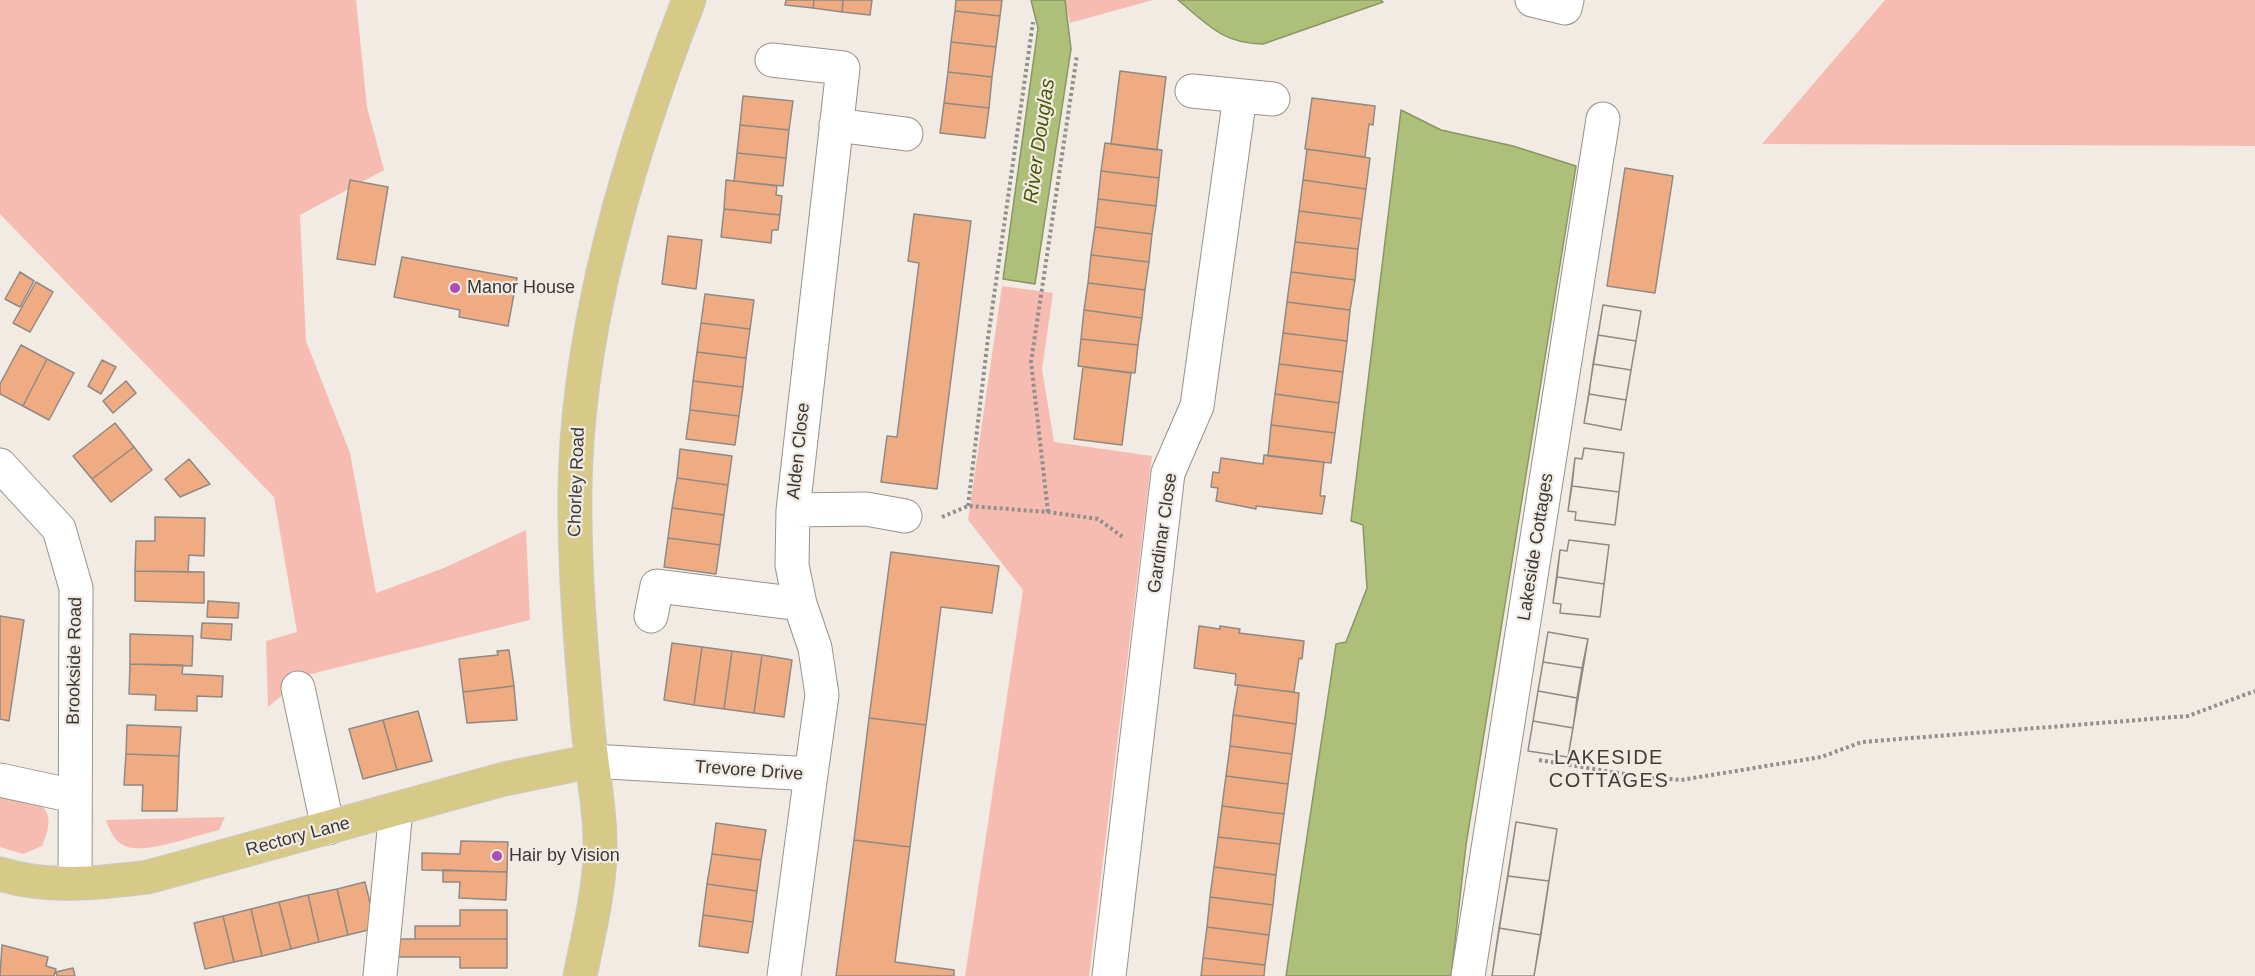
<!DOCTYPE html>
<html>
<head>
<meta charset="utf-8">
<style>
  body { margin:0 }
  canvas { display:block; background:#f1ebe4 }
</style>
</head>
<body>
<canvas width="2255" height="976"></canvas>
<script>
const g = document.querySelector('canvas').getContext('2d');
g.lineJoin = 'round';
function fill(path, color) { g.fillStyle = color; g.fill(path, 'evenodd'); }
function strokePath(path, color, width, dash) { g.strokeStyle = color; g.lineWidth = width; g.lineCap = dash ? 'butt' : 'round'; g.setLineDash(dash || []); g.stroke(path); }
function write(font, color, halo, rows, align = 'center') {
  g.font = font + ' Arial,sans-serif'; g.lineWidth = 4.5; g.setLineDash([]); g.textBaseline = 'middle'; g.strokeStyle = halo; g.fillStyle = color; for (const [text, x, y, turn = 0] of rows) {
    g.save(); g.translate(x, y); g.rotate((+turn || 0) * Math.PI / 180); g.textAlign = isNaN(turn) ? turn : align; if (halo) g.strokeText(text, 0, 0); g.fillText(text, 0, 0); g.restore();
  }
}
fill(new Path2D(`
  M0,0H356L367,107L384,170L300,215L306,341L350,453L376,593L444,568L526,530L530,620L307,675L268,707L266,641L297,632L274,497L0,214Z
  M1065,0H1153L1070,23Z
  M1885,0H2255V146L1762,144Z
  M1002,286L1053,293L1042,369L1054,442L1152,456L1089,976H965L1023,590L968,520Z
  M0,792C34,801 62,802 42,846L23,854L0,847Z
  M225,817L219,830C197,835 144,855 125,846C114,841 110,831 106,820Z`), '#f6bcb1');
const water = new Path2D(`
  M1031,0H1065L1071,49L1035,284L1003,279L1038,28Z
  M1178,0H1381L1383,2L1263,44C1223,44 1207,24 1178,0Z
  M1401,110L1441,130L1513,146L1576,166L1466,845L1451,976H1286L1336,644L1346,642L1367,588L1363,525L1351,521Z`);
fill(water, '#adbf78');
strokePath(water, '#8a9664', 1.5);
const building = new Path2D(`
  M786,0H814L813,8L785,5Z
  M814,0H843L842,12L813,8Z
  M843,0H872L870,15L842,12Z
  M956,0H1002L1000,16L955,11Z
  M955,11L1000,16L996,47L951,42Z
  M951,42L996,47L992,77L948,72Z
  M1120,71L1166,77L1157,150L1111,144Z
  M948,72L992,77L989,108L944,103Z
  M743,96L793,101L789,130L740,125Z
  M1312,98L1375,106L1373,125L1369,124L1365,157L1305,149Z
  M944,103L989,108L985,138L940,133Z
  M740,125L789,130L786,158L737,153Z
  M1105,143L1162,150L1159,178L1101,171Z
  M1307,149L1370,158L1366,189L1303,180Z
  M737,153L786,158L783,186L734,181Z
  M1625,168L1673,176L1655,293L1607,286Z
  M1101,171L1159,178L1156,206L1098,199Z
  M350,180L388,187L375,265L337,259Z
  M726,180L777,186L776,195L782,196L780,215L724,209Z
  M1303,180L1366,189L1362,219L1299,211Z
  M1098,199L1156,206L1152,234L1095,227Z
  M724,209L780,215L778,230H772L771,243L721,237Z
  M1299,211L1362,219L1358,249L1295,242Z
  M914,214L971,221L937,489L881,482L887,436L897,437L919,263L908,261Z
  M1095,227L1152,234L1149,262L1091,255Z
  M668,236L702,240L696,289L662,284Z
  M1295,242L1358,249L1355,280L1291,272Z
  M1091,255L1149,262L1145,290L1088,283Z
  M402,257L517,278L508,326L459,317L460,310L394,297Z
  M20,272L34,281L20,307L5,299Z
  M1291,272L1355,280L1350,310L1287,302Z
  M36,282L53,292L30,332L13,323Z
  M1088,283L1145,290L1142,318L1084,310Z
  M705,294L754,300L750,329L701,323Z
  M1287,302L1350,310L1347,341L1283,333Z
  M1603,305L1641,311L1636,341L1598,335Z
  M1603,305L1641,311L1621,430L1584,423Z
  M1084,310L1142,318L1138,345L1081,339Z
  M701,323L750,329L746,358L697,352Z
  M1283,333L1347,341L1343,372L1279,364Z
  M1598,335L1636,341L1631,370L1593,364Z
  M1081,339L1138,345L1135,373L1078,366Z
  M21,345L47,359L23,406L0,394V384Z
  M697,352L746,358L743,387L693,381Z
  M47,359L74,373L49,420L23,406Z
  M102,360L116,367L101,394L88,386Z
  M1279,364L1343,372L1339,403L1275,394Z
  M1593,364L1631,370L1626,400L1589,394Z
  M1083,367L1131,373L1122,445L1074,439Z
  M126,381L136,393L113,413L103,401Z
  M693,381L743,387L739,416L690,410Z
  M1275,394L1339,403L1335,433L1271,425Z
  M1589,394L1626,400L1621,430L1584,423Z
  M690,410L739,416L735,445L686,439Z
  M115,423L134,447L92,479L73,456Z
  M1271,425L1335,433L1331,463L1268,456Z
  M134,447L152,470L111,502L92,479Z
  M1584,448L1624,453L1615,525L1575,520L1576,512L1568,511L1575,458L1582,459Z
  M1584,448L1624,453L1619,492L1572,486L1575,458L1582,459Z
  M680,449L732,456L728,485L677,478Z
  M1264,455L1324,462L1320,496H1325L1322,514L1256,506V509L1216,501L1218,488L1211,487L1213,472L1219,473L1221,458L1263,464Z
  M189,459L210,484L180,497L165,479Z
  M677,478L728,485L724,515L672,508Z
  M1572,486L1619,492L1615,525L1575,520L1576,512L1568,511Z
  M672,508L724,515L720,545L668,538Z
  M155,517L205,518L204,556L189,555L188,572L135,571L136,541H155Z
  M668,538L720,545L716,574L664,567Z
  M1569,540L1609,545L1600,617L1560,613L1561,604L1553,603L1560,550L1567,551Z
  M1569,540L1609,545L1604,584L1557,577L1560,550L1567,551Z
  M891,552L999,566L992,613L941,607L926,725L869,718Z
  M135,571L204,572V603L135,601Z
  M1557,577L1604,584L1600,617L1560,613L1561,604L1553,603Z
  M208,601L239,603L238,618L207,617Z
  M0,616L24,620L9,721L0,719Z
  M202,623L232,624L231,640L201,638Z
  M1199,626L1220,629V626L1240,629L1239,633L1304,641L1302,659L1299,658L1294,692L1235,685L1236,674L1194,668Z
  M1548,632L1588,639L1582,668L1543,662Z
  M1548,632L1588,639L1568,757L1528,751Z
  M130,634L193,636L192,666L130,664Z
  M672,643L702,647L694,705L664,700Z
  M702,647L732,651L724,709L694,705Z
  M509,650L514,686L463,692L459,659L498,655L497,651Z
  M732,651L762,655L754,713L724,709Z
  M762,655L792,660L784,717L754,713Z
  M1543,662L1582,668L1577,698L1538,691Z
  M130,664L183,665L182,674L223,676L222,697L197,696V711L155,710L156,695L129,694Z
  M1238,685L1299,693L1296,724L1233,715Z
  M514,686L517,720L467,723L463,692Z
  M1538,691L1577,698L1573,728L1533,721Z
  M418,711L432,761L397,770L383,720Z
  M1233,715L1296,724L1292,754L1230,746Z
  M869,718L926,725L910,847L854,840Z
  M383,720L397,770L363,779L349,729Z
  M1533,721L1573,728L1568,757L1528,751Z
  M127,725L181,727L179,756L126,754Z
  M1230,746L1292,754L1288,784L1226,776Z
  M126,754L179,756L177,811H142L143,785H124Z
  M1226,776L1288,784L1284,814L1222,806Z
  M1222,806L1284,814L1280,844L1218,837Z
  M1516,822L1557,829L1549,881L1508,876Z
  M1516,822L1557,829L1534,976H1492Z
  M716,823L766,830L761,860L712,854Z
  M1218,837L1280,844L1276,875L1214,867Z
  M854,840L910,847L895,962L954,970V976H836Z
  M461,841L508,842L507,872L422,870V853L460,854Z
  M712,854L761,860L757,891L707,884Z
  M1214,867L1276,875L1273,905L1210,897Z
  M443,870L507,872L506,900L459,898L460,882H443Z
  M1508,876L1549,881L1541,935L1499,928Z
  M365,882L376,928L348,935L337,889Z
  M707,884L757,891L753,922L703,915Z
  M337,889L348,935L319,942L308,895Z
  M308,895L319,942L291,949L279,902Z
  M1210,897L1273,905L1269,935L1207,927Z
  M279,902L291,949L262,956L251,909Z
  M251,909L262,956L234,962L223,916Z
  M460,910H507V939H415V926H460Z
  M703,915L753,922L748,953L699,946Z
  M223,916L234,962L205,969L194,923Z
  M1207,927L1269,935L1265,965L1203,958Z
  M1499,928L1541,935L1534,976H1492Z
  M399,939H507V968H460V957H398Z
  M2,945L48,957L46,966L56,969L54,976H0Z
  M1203,958L1265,965L1264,976H1201Z
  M73,968L75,976H57L56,972Z`);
fill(building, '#efac83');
strokePath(building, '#908984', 1.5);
const minor = new Path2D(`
  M1532,0L1565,8L1567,0
  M772,60L843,68L793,510L792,565L800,604L815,648L822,695L811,774
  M1192,91L1273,99
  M836,125L906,134
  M0,465L59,529L76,588L75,882
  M793,510L866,509L905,516
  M651,616L657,586L800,604
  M298,688L328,828
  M592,761L811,774L784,976
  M0,780L74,796
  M380,976L396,810
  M1109,976L1168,473L1197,406L1240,96
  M1468,976L1603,119`);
const major = new Path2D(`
  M0,874C46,889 100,883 148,877L504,779L592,761
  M580,976C588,936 599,894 600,853C601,811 592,770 588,728C581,649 574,569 575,489C577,326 630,151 689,0`);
strokePath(minor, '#97938c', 35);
strokePath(major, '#cccbcb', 35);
strokePath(new Path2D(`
  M968,506L988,338L1033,22
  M1048,512L1031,362L1077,55
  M942,517L968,506L1048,512L1098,519L1123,537
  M1539,760L1643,777L1681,780L1821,757L1862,742L2188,716L2255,691`), '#938f8b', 4, [3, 3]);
strokePath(minor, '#fff', 33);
strokePath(major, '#d7ca89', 33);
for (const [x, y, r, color] of [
  [455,288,6,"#ad4eb7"],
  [497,856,6,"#ad4eb7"]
]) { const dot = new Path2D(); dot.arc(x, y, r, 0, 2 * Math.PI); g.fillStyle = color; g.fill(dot); strokePath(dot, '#f1ebe4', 2); }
write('18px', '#3a3836', '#f1ebe4', [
  ["Manor House",467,288],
  ["Hair by Vision",509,856]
], 'left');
write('18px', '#3a3836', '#f1ebe4', [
  ["Alden Close",799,451,-84],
  ["Chorley Road",577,482,-88],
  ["Gardinar Close",1163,533,-82],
  ["Lakeside Cottages",1536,547,-81],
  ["Brookside Road",75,661,-89],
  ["Trevore Drive",749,771,4],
  ["Rectory Lane",298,837,-15]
]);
write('italic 20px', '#4a5803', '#f1ebe4', [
  ["River Douglas",1040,141,-82]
]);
g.letterSpacing = '1.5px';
write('20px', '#413d37', '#f1ebe4', [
  ["LAKESIDE",1609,758],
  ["COTTAGES",1609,781]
]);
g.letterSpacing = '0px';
</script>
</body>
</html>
